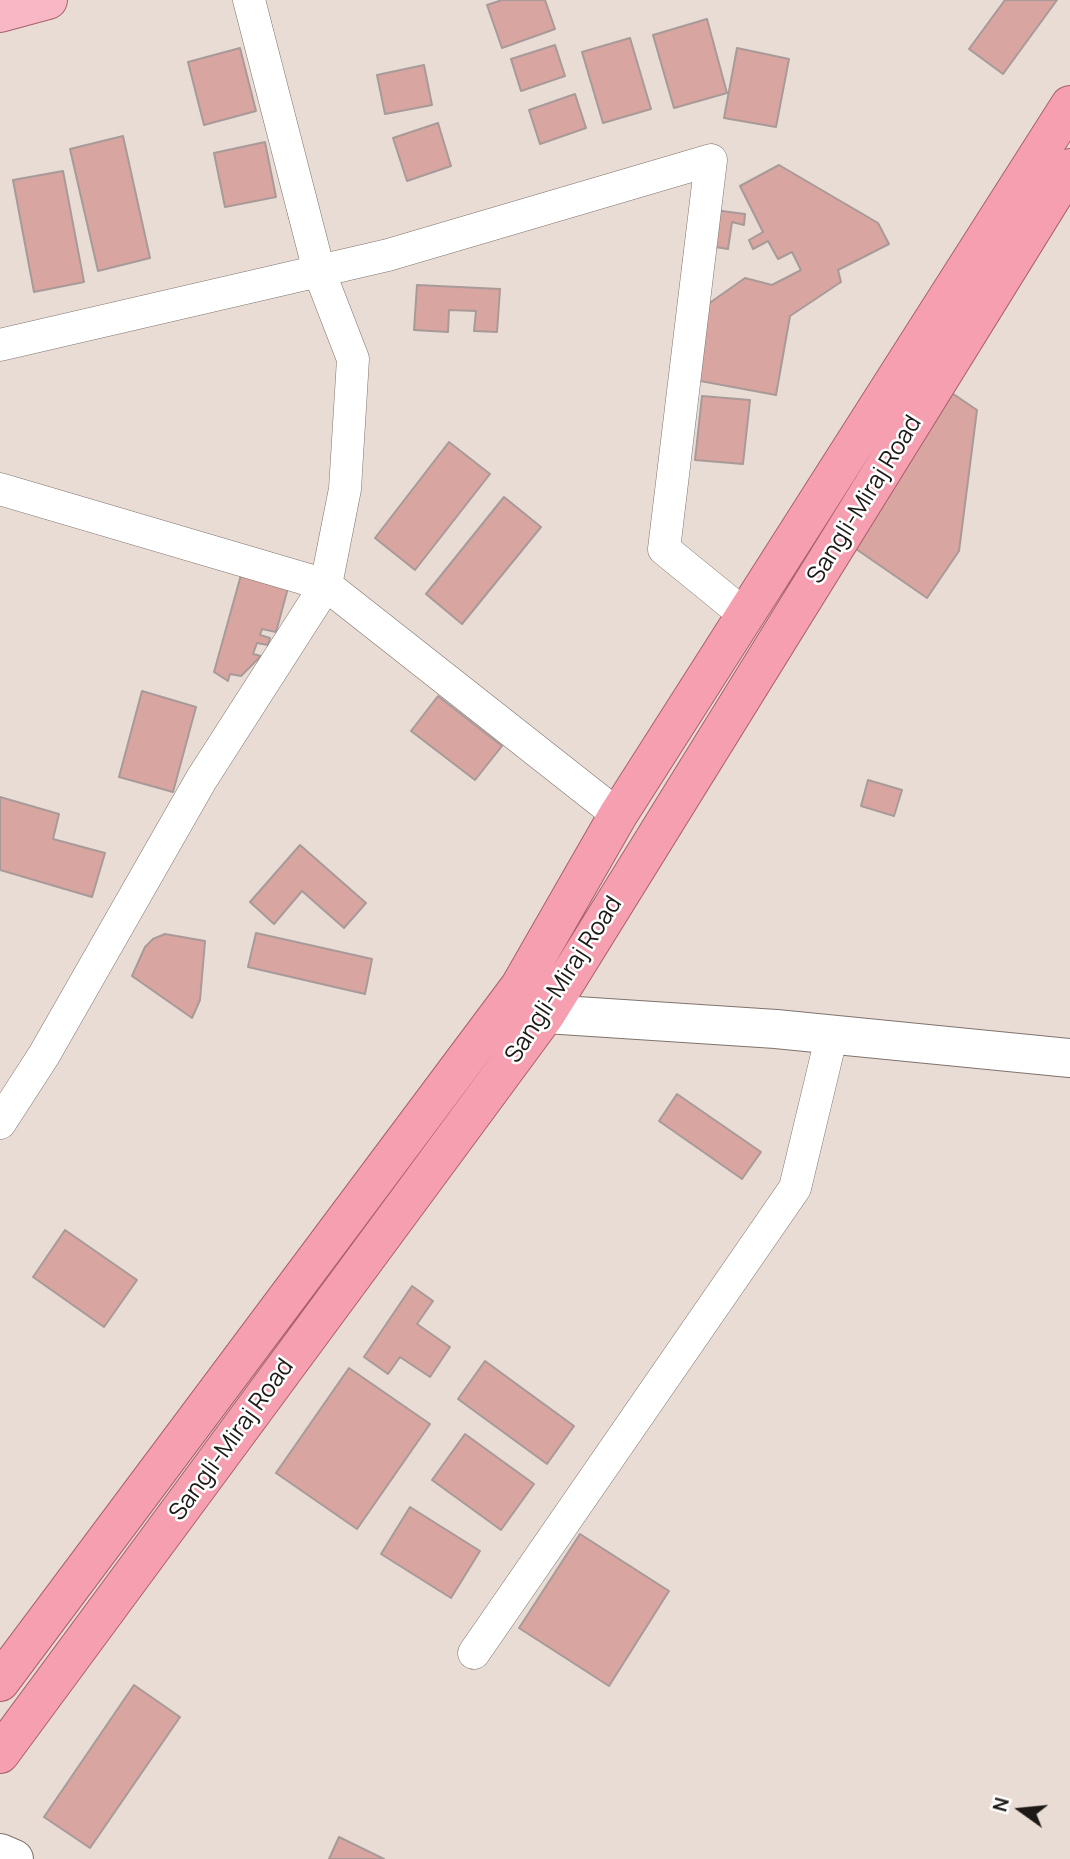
<!DOCTYPE html>
<html>
<head>
<meta charset="utf-8">
<style>
  body { margin:0 }
  #map { position:relative; width:1070px; height:1859px; overflow:hidden; background:#e9dcd5; font-family:Manrope,sans-serif }
  canvas { display:block }
  .north { position:absolute; left:986px; top:1775px; width:70px; height:70px; -webkit-text-stroke:5px #fff; paint-order:stroke; rotate:285deg; font-size:19px; font-weight:700; line-height:28px; text-align:center; color:#1d1916 }
  .north::after { content:''; display:block; margin:auto; width:24px; height:32px; background:#1d1916; clip-path:polygon(50% 0,100% 100%,50% 72%,0 100%) }
</style>
</head>
<body>
<div id="map">
<canvas width="1070" height="1859"></canvas>
<div class="north">N</div>
</div>
<script>
const g = document.querySelector('canvas').getContext('2d');
g.lineJoin = 'round';
function fill(path, color) { g.fillStyle = color; g.fill(path, 'evenodd'); }
function strokePath(path, color, width, dash) { g.strokeStyle = color; g.lineWidth = width; g.lineCap = dash ? 'butt' : 'round'; g.setLineDash(dash || []); g.stroke(path); }
function write(font, color, halo, rows, align = 'center') {
  g.font = font + ' Manrope,sans-serif'; g.lineWidth = 5; g.setLineDash([]); g.textBaseline = 'middle'; g.strokeStyle = halo; g.fillStyle = color; for (const [text, x, y, turn = 0] of rows) {
    g.save(); g.translate(x, y); g.rotate((+turn || 0) * Math.PI / 180); g.textAlign = isNaN(turn) ? turn : align; if (halo) g.strokeText(text, 0, 0); g.fillText(text, 0, 0); g.restore();
  }
}
const building = new Path2D(`
  M502,0H545L555,29L502,48L487,5Z
  M1005,0H1057L1003,74L969,49Z
  M707,19L727,93L674,108L653,35Z
  M630,38L651,109L603,123L582,52Z
  M555,45L565,76L521,91L511,59Z
  M240,48L256,111L204,125L188,62Z
  M737,48L789,59L776,127L724,118Z
  M424,65L432,105L385,114L377,75Z
  M575,94L586,128L540,144L529,110Z
  M438,123L451,166L407,181L393,138Z
  M123,136L150,258L98,271L70,149Z
  M265,142L276,197L225,207L214,153Z
  M779,165L878,223L889,244L838,270L841,282L790,316L776,395L695,380L708,304L745,278L772,285L801,270L792,252L778,259L768,241L753,249L749,240L763,232L740,186Z
  M63,171L84,282L34,292L13,180Z
  M714,210L745,214L744,225L732,222L728,249L709,246Z
  M417,285L500,289L497,332L474,331L476,311L449,310L448,332L414,330Z
  M946,389L977,410L959,551L927,598L843,540Z
  M702,396L750,400L743,464L695,460Z
  M449,442L490,474L415,570L375,538Z
  M504,497L541,527L462,624L426,594Z
  M241,575L288,588L276,632L262,629L260,635L270,638L268,645L257,643L253,654L261,656L241,676L230,674L228,681L214,672Z
  M142,691L196,707L173,792L119,777Z
  M438,696L502,746L475,780L411,731Z
  M868,780L902,790L894,816L861,806Z
  M0,797L59,814L53,839L105,853L92,897L0,870Z
  M300,845L366,903L344,928L302,891L274,924L250,902Z
  M256,933L372,959L365,994L248,967Z
  M165,934L205,941L200,1000L192,1018L132,976L145,947L153,939Z
  M677,1094L761,1152L742,1179L659,1121Z
  M65,1230L137,1280L104,1327L33,1277Z
  M412,1286L433,1301L417,1324L450,1347L430,1377L400,1357L388,1374L364,1357Z
  M485,1361L574,1426L547,1464L458,1399Z
  M349,1368L430,1424L357,1529L276,1473Z
  M465,1434L534,1484L501,1530L432,1480Z
  M410,1507L480,1551L451,1598L381,1554Z
  M580,1534L669,1591L609,1686L519,1628Z
  M134,1685L180,1717L90,1848L44,1817Z
  M339,1837L384,1859H329Z`);
fill(building, '#d9a5a1');
strokePath(building, '#a89a98', 2);
const minor = new Path2D(`
  M0,345L388,255L711,160L664,549L745,615
  M0,489L326,585L345,489L353,359L319,271L249,0
  M0,1123L44,1055L201,780L326,585L618,815
  M474,1653L795,1188L832,1034`);
const tertiary = new Path2D(`
  M0,1853L14,1859`);
const secondary = new Path2D(`
  M526,992L546,1014L776,1029L1070,1058`);
const primary = new Path2D(`
  M0,13L48,0`);
const trunk = new Path2D(`
  M0,1682L520,986L618,815L1070,105
  M0,1754L546,1014L1070,168`);
strokePath(minor, '#7f736d', 33);
strokePath(tertiary, '#7f736d', 40);
strokePath(secondary, '#7f736d', 40);
strokePath(primary, '#a8606d', 40);
strokePath(trunk, '#a8606d', 40);
strokePath(minor, '#fff', 32);
strokePath(tertiary, '#fff', 38);
strokePath(secondary, '#fff', 38);
strokePath(primary, '#f8b7c4', 38);
strokePath(trunk, '#f69fb0', 38);
write('24px', '#1d1916', '#fff', [
  ["Sangli-Miraj Road",865,500,-58],
  ["Sangli-Miraj Road",564,980,-57],
  ["Sangli-Miraj Road",232,1440,-54]
]);
</script>
</body>
</html>
